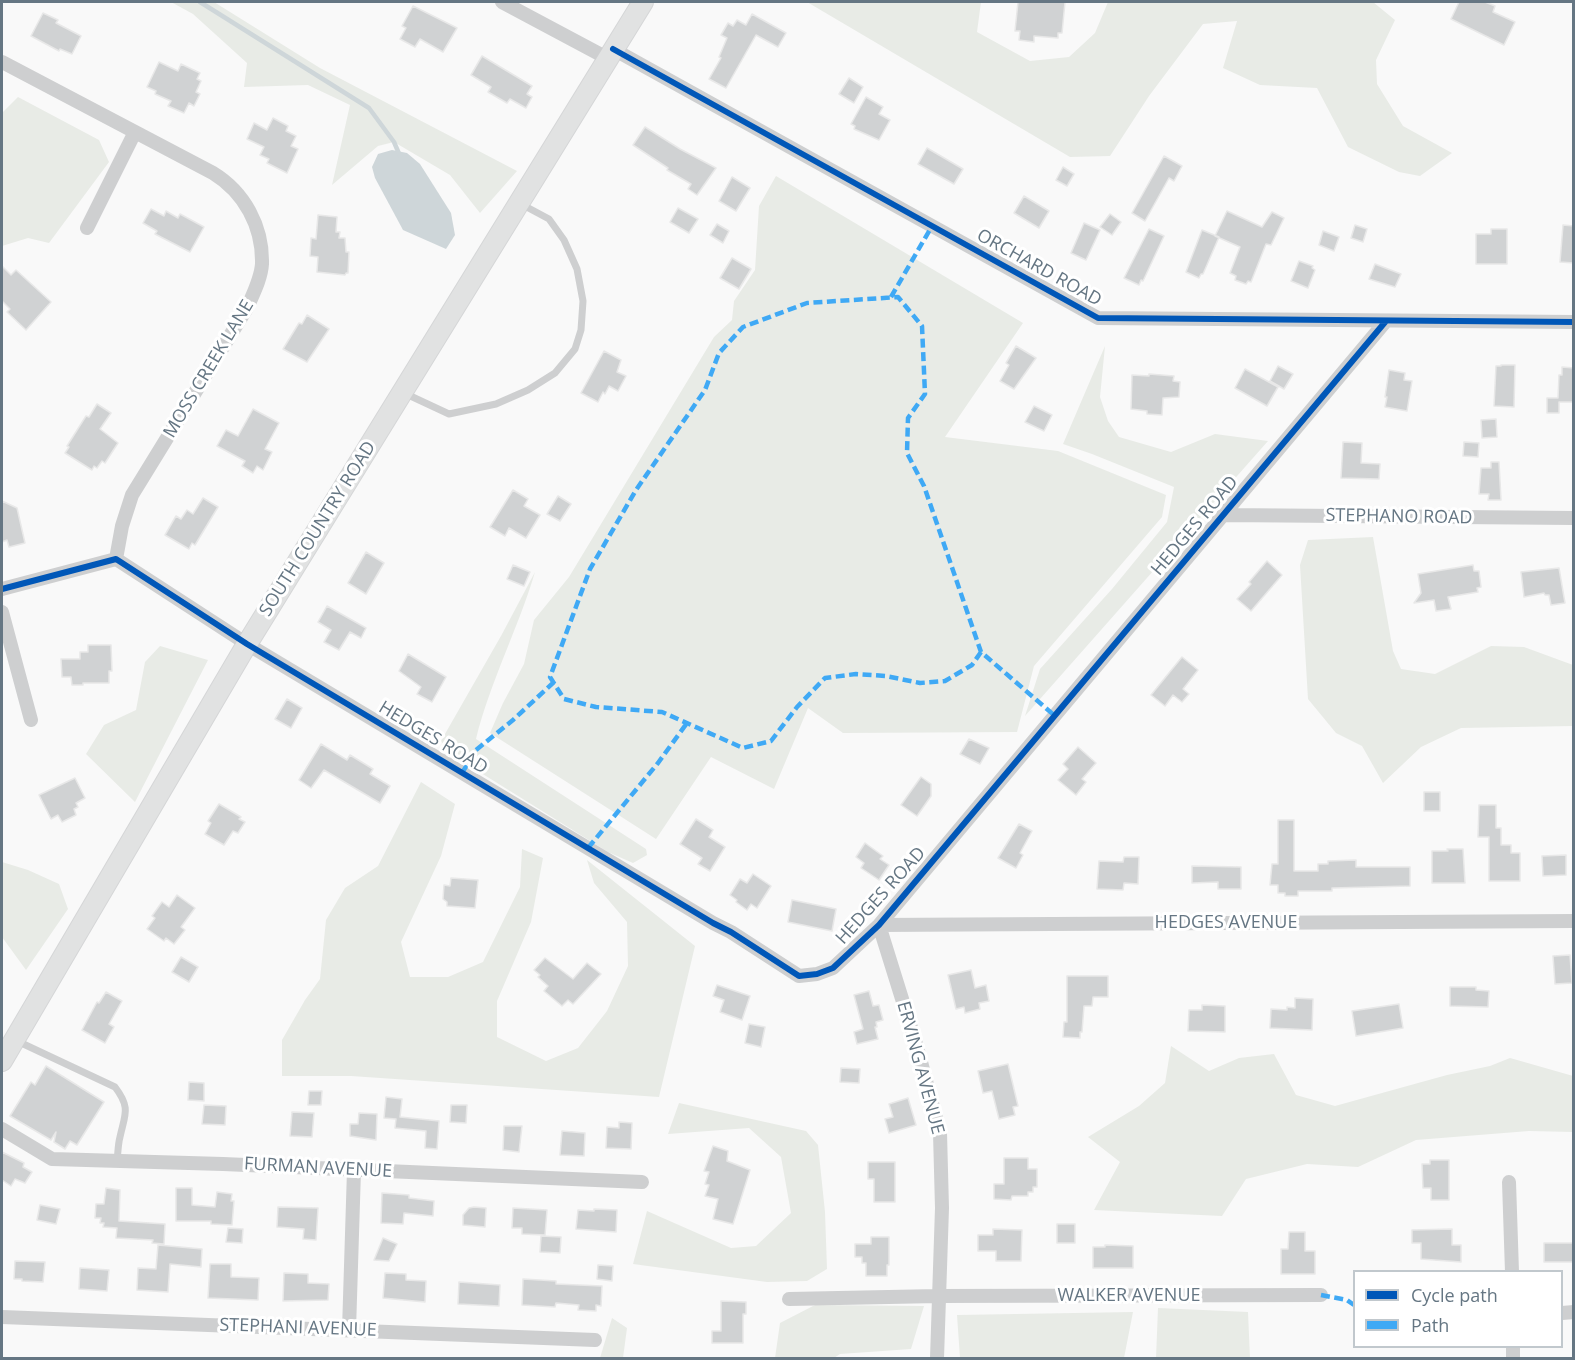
<!DOCTYPE html>
<html>
<head>
<meta charset="utf-8">
<style>
  body { margin:0 }
  #map { position:relative; width:1575px; height:1360px; overflow:hidden; background:#f9f9f9; font-family:"Open Sans",sans-serif }
  canvas { display:block }
  .frame { position:absolute; inset:0; border:3px solid #657683; pointer-events:none }
  .legend { position:absolute; left:1353px; top:1270px; width:210px; height:78px; box-sizing:border-box; background:#fff; border:2px solid #c1c8cd; margin:0; padding:8px 10px; list-style:none; font-size:18px; color:#657683 }
  .legend li { display:flex; align-items:center; gap:12px; height:30px }
  .legend b { width:30px; border:2px solid #c1c8cd }
</style>
</head>
<body>
<div id="map">
<canvas width="1575" height="1360"></canvas>
<div class="frame"></div>
<ul class="legend">
<li><b style="height:8px;background:#0057b8"></b>Cycle path</li>
<li><b style="height:8px;background:#3fa9f5"></b>Path</li>
</ul>
</div>
<script>
const g = document.querySelector('canvas').getContext('2d');
g.lineJoin = 'round';
function fill(path, color) { g.fillStyle = color; g.fill(path, 'evenodd'); }
function strokePath(path, color, width, dash) { g.strokeStyle = color; g.lineWidth = width; g.lineCap = dash ? 'butt' : 'round'; g.setLineDash(dash || []); g.stroke(path); }
function write(font, color, halo, rows, align = 'center') {
  g.font = font + ' "Open Sans",sans-serif'; g.lineWidth = 6; g.setLineDash([]); g.textBaseline = 'middle'; g.strokeStyle = halo; g.fillStyle = color; for (const [text, x, y, turn = 0] of rows) {
    g.save(); g.translate(x, y); g.rotate((+turn || 0) * Math.PI / 180); g.textAlign = isNaN(turn) ? turn : align; if (halo) g.strokeText(text, 0, 0); g.fillText(text, 0, 0); g.restore();
  }
}
fill(new Path2D(`
  M171,2H214L320,68L517,171L480,213L450,175L394,142L378,146L332,185L350,105L308,85L244,87L247,63L193,14Z
  M807,2H981L977,32L1030,61L1069,57L1095,33L1108,2H1373L1395,20L1376,60L1377,84L1403,126L1452,153L1420,176L1399,172L1348,147L1317,88L1260,85L1223,68L1237,21L1203,24L1149,96L1110,156L1070,157Z
  M18,97L99,140L109,162L49,243L28,238L2,246V113Z
  M776,176L1023,323L945,437L1058,451L1166,495L1162,517L1034,666L1017,732L843,733L808,708L774,789L711,757L656,839L490,733L503,703L524,664L534,620L569,577L714,337L732,320L734,301L755,270L759,206Z
  M1105,346L1100,397L1108,421L1119,437L1171,452L1215,434L1268,441L1025,716L1040,669L1112,589L1167,522L1174,487L1092,454L1063,444Z
  M1373,537L1393,651L1401,669L1435,674L1491,646L1524,647L1573,665V726L1461,728L1421,747L1383,783L1362,746L1336,733L1308,699L1300,565L1308,540Z
  M535,572C518,629 490,682 476,739L646,849L647,855L633,863L608,852L449,753L441,741L501,636Z
  M160,646L208,660L135,802L86,754L104,725L136,710L145,662Z
  M421,782L455,804L441,856L401,942L410,977H448L483,962L520,887L522,849L543,858L531,922L497,1001V1037L546,1061L578,1048L607,1011L628,966L627,922L594,883L587,860L695,946L659,1097L351,1076H282V1040L305,1000L320,979L326,920L345,888L378,866Z
  M2,862L28,870L59,884L68,909L26,970L2,937Z
  M1171,1046L1209,1071L1239,1058L1274,1054L1296,1095L1335,1106L1447,1075L1490,1066L1510,1058L1573,1076V1132L1529,1131L1416,1140L1358,1167L1307,1164L1246,1179L1222,1216L1094,1210L1120,1162L1088,1137L1139,1106L1165,1083Z
  M679,1103L806,1131L818,1145L825,1212L827,1269L807,1281L767,1282L633,1264L647,1211L731,1248L756,1246L791,1213L781,1157L749,1128L668,1134Z
  M815,1305L924,1306L911,1349L840,1354L834,1358H775L780,1323Z
  M1158,1308L1248,1312L1250,1358H1156Z
  M1133,1312L1124,1358H960L957,1315Z
  M612,1318L627,1328L623,1358H600Z`), '#e8ebe6');
fill(new Path2D(`
  M392,150L407,153L420,164L451,213L455,235L446,249L403,230L375,178L372,167L378,154Z`), '#ced6d9');
strokePath(new Path2D(`
  M200,2L369,108L394,142L400,156`), '#ced6d9', 4.5);
const building = new Path2D(`
  M1018,2H1065L1062,33H1058V38L1034,36V42L1019,40L1020,31H1015Z
  M1459,2H1485L1495,6L1493,12L1515,22L1504,45L1451,19Z
  M413,6L457,28L443,52L420,39L415,47L400,39L406,28L402,26Z
  M43,13L58,20L56,23L81,36L72,54L60,49L59,51L31,36Z
  M752,14L786,33L778,47L756,35L726,88L709,79L721,58L719,57L727,38L721,35L728,23L733,26L737,20L746,25Z
  M482,56L532,86L527,94L532,97L526,108L510,99L507,103L488,92L491,87L471,75Z
  M159,62L178,71L181,64L200,73L197,79L201,81L196,92L200,94L194,106L189,103L184,113L168,106L171,101L155,94L156,91L147,87Z
  M849,78L863,87L854,103L839,94Z
  M866,97L883,107L879,114L890,120L879,140L854,129L855,126L851,124Z
  M273,118L288,126L286,131L296,136L291,146L298,149L287,173L267,163L269,159L260,155L264,147L247,139L254,123L267,130Z
  M645,127L680,149L716,168L697,195L688,189L691,184L667,170L668,168L633,145Z
  M927,148L963,169L954,184L918,164Z
  M1164,156L1182,166L1174,181L1169,178L1145,221L1132,213Z
  M1063,167L1074,174L1067,186L1056,180Z
  M732,177L750,188L736,211L719,201Z
  M1024,196L1049,211L1039,228L1014,213Z
  M678,208L698,219L689,233L670,222Z
  M151,209L164,216L166,211L178,218L180,214L204,227L190,252L155,234L157,231L143,223Z
  M1227,211L1262,227L1272,212L1284,218L1271,245L1266,244L1251,282L1248,281L1246,284L1235,280L1236,276L1230,273L1240,247L1215,236Z
  M1110,214L1121,222L1112,235L1100,227Z
  M318,215L337,217L336,232H340L339,238H345L346,252H349L348,273H346L345,275L317,272L318,257L310,256L311,238L316,239Z
  M1084,223L1100,230L1086,260L1071,253Z
  M717,224L729,231L723,243L710,235Z
  M1355,225L1367,229L1363,242L1351,238Z
  M1563,225L1574,226V263L1560,262Z
  M1149,229L1164,236L1143,281L1141,280L1139,285L1124,278Z
  M1491,229H1507V264H1476V234H1491Z
  M1202,230L1219,237L1203,274H1201L1199,278L1186,272Z
  M1323,231L1339,237L1334,251L1319,245Z
  M732,258L751,269L739,289L720,278Z
  M1299,261L1313,266L1312,268L1315,270L1308,288L1291,281Z
  M1375,264L1401,274L1395,287L1369,279Z
  M2,266L11,275L16,270L51,302L26,330L7,312L10,309L2,301Z
  M307,315L329,329L307,362L283,349L299,323L302,324Z
  M1016,346L1036,358L1014,389L1000,381L1009,365L1006,363Z
  M604,351L621,360L617,372L626,376L618,391L609,386L605,394L603,392L598,402L581,393Z
  M1501,365H1515L1514,407L1494,406L1496,366H1501Z
  M1278,366L1293,374L1284,389L1270,381Z
  M1562,367L1574,368V402H1559V413H1547V398H1558L1559,375H1562Z
  M1245,369L1278,387L1267,406L1235,388Z
  M1389,370L1405,373L1404,380L1412,381L1407,411L1385,407L1387,397H1385Z
  M1149,374L1174,376L1173,381L1180,382L1179,397L1163,398L1162,415L1147,414V411L1131,409L1132,375L1149,376Z
  M97,404L111,413L100,429L118,443L105,463L102,461L97,468L94,466L92,470L65,453L69,447L67,446L86,416L89,417Z
  M1034,406L1052,415L1044,431L1025,422Z
  M253,409L279,423L265,449L272,452L263,470L257,466L253,473L242,466L245,461L217,446L226,430L238,436Z
  M1496,419L1497,437L1482,438L1481,420Z
  M1343,442L1362,443L1361,463L1380,464L1379,479L1341,478Z
  M1464,442L1479,443L1478,457L1463,456Z
  M1491,462H1499L1501,500H1488L1489,494H1479L1481,468H1491Z
  M513,490L528,499L524,506L540,515L526,538L509,528L505,536L490,527Z
  M558,496L571,504L560,521L547,514Z
  M203,498L218,507L195,545L192,543L189,549L165,535L176,516L181,519L187,510L193,514Z
  M2,501L17,508L25,543L9,547L7,540L2,542Z
  M366,552L384,563L366,594L348,583Z
  M1267,561L1282,575L1251,611L1237,599L1251,584L1249,582Z
  M513,565L530,572L524,586L507,579Z
  M1473,565L1474,571H1479L1481,587L1477,588L1478,592L1448,597L1451,609L1436,611L1434,600L1414,603L1421,593L1418,574Z
  M1559,568L1565,603L1551,605L1549,595H1545L1544,593L1524,597L1521,572Z
  M327,606L366,628L361,638L350,632L339,650L324,642L331,630L318,622Z
  M88,645H111L112,671H109V683H83V685H72L71,677H62L61,659H80V652H88Z
  M408,654L446,677L432,702L417,694L421,687L399,671Z
  M1182,657L1198,670L1183,689L1189,694L1182,702L1173,695L1165,706L1151,695Z
  M287,699L302,708L291,728L275,719Z
  M969,739L989,748L980,764L960,754Z
  M321,744L347,760L350,755L373,769L370,774L390,786L380,803L324,770L311,788L299,780Z
  M1078,747L1096,763L1082,779L1086,782L1076,795L1058,780L1068,769L1063,764Z
  M921,777L931,784V796L917,816L901,805Z
  M75,778L85,798L76,803L78,807L74,809L76,815L62,822L58,815L51,819L39,795Z
  M1424,792H1440V811H1424Z
  M219,804L241,817L239,819L245,822L238,833L233,831L224,845L205,834L211,823L208,821Z
  M1479,805H1496V828H1501V845H1511V853H1520V881H1489V837H1478Z
  M696,819L713,830L709,837L725,847L710,871L698,864L702,858L680,844Z
  M1278,820H1294V871H1318V864H1328V861L1356,860V867H1410V886L1332,888V891H1298V896H1285V893H1278V885H1270L1272,864H1278Z
  M1019,824L1032,831L1020,853L1023,855L1016,868L998,858Z
  M865,843L883,856L880,859L889,865L879,880L861,868L864,863L856,857Z
  M1447,849H1463L1465,883H1432V851H1448Z
  M1566,855V875L1543,876L1542,856Z
  M1124,857H1139L1138,884L1124,883L1123,890L1097,889L1099,861L1123,862Z
  M1192,866L1241,867V889H1218V882L1192,883Z
  M753,874L771,886L757,908L751,904L747,910L736,902L737,900L730,895L740,879L747,883Z
  M451,878L478,880L475,908L447,906V902L443,899L444,885L450,886Z
  M177,895L195,908L181,927L185,930L174,944L166,938L164,941L147,929L155,918L152,916L162,902L169,907Z
  M792,900L836,909L832,931L788,922Z
  M1570,955L1572,983L1555,984L1553,956Z
  M181,957L198,967L189,982L172,972Z
  M545,958L573,979L587,963L601,974L573,1004L568,1000L562,1006L544,991L548,986L538,977L540,975L534,970Z
  M971,970L975,988L986,985L989,1001L979,1003L980,1009L965,1013L964,1007L956,1009L948,975Z
  M1067,976H1108V997H1093L1092,1006H1084L1082,1032H1080V1038L1063,1037L1064,1022H1067Z
  M717,985L750,996L742,1020L720,1012L724,1000L713,996Z
  M1450,987H1476V990L1489,991L1488,1007L1450,1006Z
  M869,991L873,1006L879,1005L883,1020L876,1022L877,1027H875L878,1039L857,1044L854,1032L863,1029L854,995Z
  M106,992L122,1001L109,1024L114,1027L105,1043L82,1030L97,1002L99,1003Z
  M1295,998L1313,999L1312,1030L1270,1028L1271,1009L1287,1010V1007L1295,1008Z
  M1399,1004L1403,1028L1356,1036L1352,1011Z
  M1202,1005L1225,1006V1032L1188,1031L1189,1010H1202Z
  M749,1024L765,1027L761,1047L745,1043Z
  M1008,1064L1018,1106L1013,1107L1015,1115L999,1119L992,1091L983,1093L978,1071Z
  M46,1066L104,1102L77,1145L70,1141L65,1149L54,1142L56,1132L51,1140L10,1116L31,1082L35,1085Z
  M841,1068L860,1069L859,1083L840,1082Z
  M189,1082L204,1083V1101L188,1100Z
  M309,1091H322L321,1105H308Z
  M386,1097L402,1099L400,1117L439,1121L437,1149L425,1148L426,1131L395,1128L396,1119L384,1118Z
  M908,1098L916,1125L889,1133L885,1119L893,1117L889,1104Z
  M204,1105L226,1106L225,1125L202,1124Z
  M451,1105H467L466,1123L450,1122Z
  M292,1112L314,1113L312,1137L290,1136Z
  M359,1113L377,1114L376,1140L350,1136V1124H358Z
  M619,1122L632,1123L631,1149L606,1148L607,1127L619,1128Z
  M504,1126H522L519,1152L503,1150Z
  M562,1131L585,1133L584,1156L560,1155Z
  M713,1146L728,1151L727,1161L750,1170L733,1224L713,1219L718,1199L705,1196L709,1185L705,1184L709,1172L704,1171Z
  M2,1152L24,1163L23,1167L32,1172L25,1183L15,1179L11,1186L2,1180Z
  M1004,1158H1028V1169H1037V1187H1033V1192H1028V1196H1012L1011,1200L994,1199V1184H1004Z
  M1430,1160H1449V1200H1431V1188H1423L1422,1164H1430Z
  M868,1162H895V1202H874V1179H868Z
  M106,1188L120,1190L119,1221L165,1224L164,1244L152,1243L153,1240L116,1238L117,1228L103,1227L104,1223H100L101,1218H95L96,1204H104Z
  M176,1188H192V1205L215,1207L217,1192L232,1194L231,1201H234L232,1225L211,1224V1221H176Z
  M382,1193L409,1195V1198L434,1201L433,1216L404,1213L403,1224L381,1223Z
  M40,1205L60,1209L56,1224L37,1220Z
  M278,1207L318,1208L316,1240L303,1239L304,1229L277,1227Z
  M474,1207L486,1208L485,1227L463,1225V1215L469,1208Z
  M513,1208L547,1210L545,1235L522,1234V1228H512Z
  M594,1209L617,1210L616,1232L576,1229L578,1210L594,1211Z
  M1057,1224H1075V1243H1057Z
  M228,1228L243,1229L242,1243L226,1242Z
  M993,1229L1022,1230L1021,1261H996V1251H978V1235H993Z
  M1452,1229V1245H1461V1262L1421,1259V1243H1412V1230Z
  M1289,1232H1305V1251H1315V1274H1281V1249H1288Z
  M541,1236L561,1237L560,1253L540,1252Z
  M871,1237H889V1265H887V1276H866V1263H862V1257H855V1244H871Z
  M383,1238L397,1244L389,1261L374,1260Z
  M1544,1243H1574V1262H1544Z
  M158,1245L202,1249L201,1267L170,1264L168,1292L137,1290L138,1268L156,1269Z
  M1105,1245L1133,1246V1268H1093V1247H1105Z
  M15,1261L45,1262L43,1282L22,1281V1279H14Z
  M210,1264H231V1277L259,1278L258,1300L208,1298Z
  M598,1265L613,1266L612,1281L597,1279Z
  M80,1268L109,1270L107,1291L79,1289Z
  M284,1273L308,1274V1283L329,1284L328,1300L283,1301Z
  M385,1273L406,1274V1280L426,1281L425,1302L383,1298Z
  M523,1279L556,1281V1284L602,1286L601,1306L596,1305V1311L578,1310L579,1305L556,1303L555,1307L522,1305Z
  M459,1282L500,1285L499,1306L458,1304Z
  M721,1301L746,1302V1314H743V1343H712V1331H721Z`);
fill(building, '#d0d2d3');
strokePath(building, '#e8e8e8', 1.5);
const secondary = new Path2D(`
  M2,1061L247,644L643,2`);
strokePath(secondary, '#d5d6d7', 22);
strokePath(new Path2D(`
  M404,393L449,414L496,404L528,390L555,373L575,349L581,330L583,301L577,269L564,240L549,219L521,204
  M17,1041L115,1087C131,1108 125,1114 120,1137C118,1144 118,1153 117,1161`), '#cecfd0', 7);
strokePath(new Path2D(`
  M502,2L607,58
  M613,49L1098,318L1574,322
  M2,62L213,173C244,192 263,226 262,264C261,279 253,294 247,308L132,495L122,526L116,559
  M87,228L135,132
  M1224,515L1574,518
  M2,589L116,559L247,644L713,923L731,932L799,976L817,974L833,968L879,925L1386,321
  M2,612L31,720
  M879,925L1574,921
  M879,925L917,1047L940,1133L942,1208L937,1358
  M2,1129L52,1159L223,1164L642,1182
  M1509,1182L1512,1272
  M789,1299L938,1296L1321,1295
  M1562,1313L1574,1312
  M2,1317L595,1340
  M349,1330L354,1170
  M1513,1358V1346`), '#cecfd0', 14);
strokePath(secondary, '#e1e2e2', 20);
strokePath(new Path2D(`
  M891,297L932,226
  M981,652L972,665L945,681L920,683L886,676L856,674L825,678L797,707L771,741L743,748L662,712L596,707L564,699L550,677L590,569L636,490L705,390L719,353L743,327L807,303L898,297L922,326L925,394L908,418L907,453L924,486L981,652L1055,716
  M462,773L476,750L513,720L554,682
  M588,848L658,763L687,723
  M1321,1295L1347,1300L1354,1305`), '#3fa9f5', 4.5, [9, 4.5]);
strokePath(new Path2D(`
  M613,49L1098,318L1574,322
  M2,589L116,559L247,644L713,923L731,932L799,976L817,974L833,968L879,925L1386,321`), '#0057b8', 6);
write('18px', '#657683', '#fff', [
  ["ORCHARD ROAD",1039,268,29],
  ["MOSS CREEK LANE",209,369,-59],
  ["STEPHANO ROAD",1399,517,1],
  ["HEDGES ROAD",1195,526,-50],
  ["SOUTH COUNTRY ROAD",318,529,-58],
  ["HEDGES ROAD",433,738,31],
  ["HEDGES ROAD",881,896,-48],
  ["HEDGES AVENUE",1226,923],
  ["ERVING AVENUE",920,1068,75],
  ["FURMAN AVENUE",318,1168,3],
  ["WALKER AVENUE",1129,1296],
  ["STEPHANI AVENUE",298,1328,2]
]);
</script>
</body>
</html>
